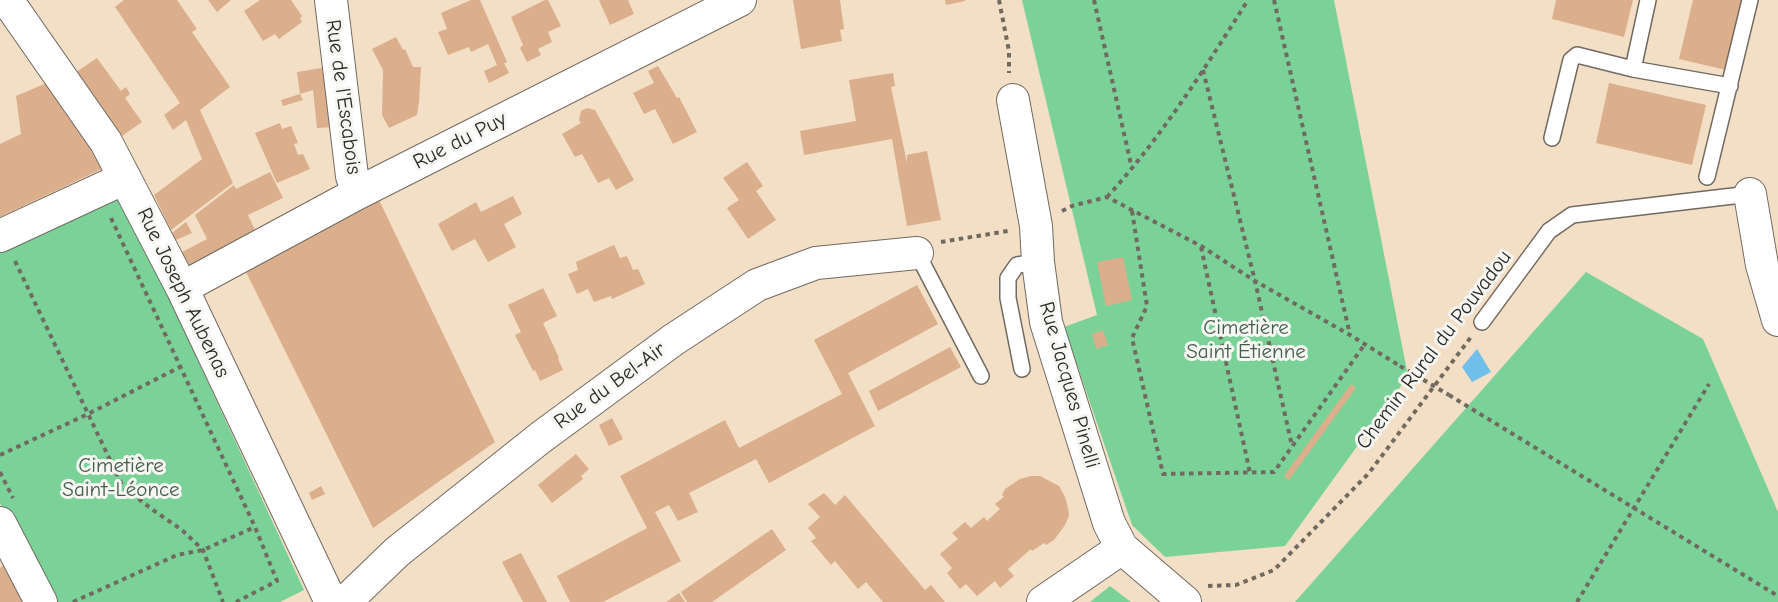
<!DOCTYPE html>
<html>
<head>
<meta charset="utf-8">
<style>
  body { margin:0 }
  canvas { display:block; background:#f2dfc5 }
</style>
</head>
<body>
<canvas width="1778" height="602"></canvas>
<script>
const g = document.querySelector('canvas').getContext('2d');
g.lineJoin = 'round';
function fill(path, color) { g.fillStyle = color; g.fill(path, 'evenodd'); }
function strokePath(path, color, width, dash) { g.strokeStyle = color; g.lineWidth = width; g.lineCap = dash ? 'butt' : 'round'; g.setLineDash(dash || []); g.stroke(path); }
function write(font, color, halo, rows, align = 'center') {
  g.font = font + ' "Comic Neue",sans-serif'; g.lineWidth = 6; g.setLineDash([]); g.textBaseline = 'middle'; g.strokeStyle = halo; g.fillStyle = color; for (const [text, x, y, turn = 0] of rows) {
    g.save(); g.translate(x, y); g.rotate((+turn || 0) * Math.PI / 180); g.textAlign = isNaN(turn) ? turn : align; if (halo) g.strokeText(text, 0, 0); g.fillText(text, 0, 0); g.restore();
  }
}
fill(new Path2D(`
  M1022,0H1334L1408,376L1285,546L1165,557L1132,525L1064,327L1097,315Z
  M120,192L304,590L280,602H50L0,503V248Z
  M1586,272L1703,339L1778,512V602H1295Z
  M1110,586L1131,602H1090Z`), '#7ad298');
fill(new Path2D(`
  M1477,349L1491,372L1472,382L1462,367Z`), '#6fbfea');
fill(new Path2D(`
  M124,0H177L197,29L192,32L230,87L200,110L233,183L171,230L154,195L202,159L186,120L173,130L164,115L180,103L115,7Z
  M208,0H231L217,12Z
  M260,0H291L302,16L300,18L302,22L279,39L275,34L263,41L244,11Z
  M471,0H480L507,62L504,63L509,73L489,83L484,71L497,65L488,44L471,52L469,47L448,55L438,32L447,29L441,13Z
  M545,0H548L561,26L548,32L552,42L538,49L541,55L527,62L520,48L523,45L511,17Z
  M599,0H628L634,14L610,25Z
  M793,0H840L844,29L840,30L842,41L801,49Z
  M945,0H965V1L946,5Z
  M1556,0H1633L1624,37L1552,19Z
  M1693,0H1742L1726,70L1679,59Z
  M396,37L403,50L405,49L413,67H421L419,102L417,115L389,128L382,115L383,70L372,49Z
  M97,58L121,91L126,87L130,94L125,98L142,122L122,136L76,72Z
  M658,66L677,98L679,97L697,132L673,144L655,109L644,114L633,93L654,83L648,71Z
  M328,67L334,127L317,128L313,90L300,94L303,100L283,106L281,100L300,94L297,72Z
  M893,73L895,86L891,87L907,163V155L927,151L941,220L907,226L892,139L804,155L800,131L856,121L849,80Z
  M49,82L106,167L0,217V144L21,134L16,96Z
  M1609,83L1706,105L1692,165L1596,143Z
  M587,108L595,110L634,180L616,190L609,178L598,183L582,154L575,157L562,134L581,123L579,120L581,111Z
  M280,123L282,129L291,126L298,143L294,144L298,155L303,154L310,169L277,183L255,133Z
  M747,162L763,186L756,191L776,220L748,239L727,208L739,200L723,178Z
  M270,172L283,198L248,215L256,232L188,267L182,252L207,239L195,215L234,185L236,189Z
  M513,196L522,214L504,224L516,247L488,262L475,239L452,251L438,224L476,202L481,212Z
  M379,200L495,442L373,528L244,268Z
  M186,222L192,233L176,240L172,233Z
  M614,245L620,258L627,256L633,270L638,269L645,284L612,299L611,296L594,302L588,289L577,294L568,274L578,270L576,262Z
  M1123,257L1132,300L1106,306L1097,262Z
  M917,285L938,324L848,373L875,426L769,483L756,459L689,493L698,512L678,521L669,505L655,512L681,561L603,602H570L557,576L647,528L620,476L725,420L739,448L842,394L814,340Z
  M543,288L557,316L543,323L559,358L558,359L563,370L540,381L535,370L533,371L515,335L521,332L508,305Z
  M1103,330L1108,345L1096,349L1092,334Z
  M950,347L961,367L878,411L869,391Z
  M1351,384L1356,388L1289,480L1284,476Z
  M612,418L623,439L609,446L599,425Z
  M576,454L589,469L581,476L583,479L552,503L538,485Z
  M1031,476H1040L1059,486L1065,497L1068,508L1069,516L1065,525L1054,540L1046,545L1044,543L1032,551L1031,549L1008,569L1014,576L1000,588L995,581L977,596L966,584L960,589L947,573L952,568L940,554L958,539L952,533L965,522L971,528L984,517L987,521L1000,509L995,504L1004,497L1002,495L1005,489L1020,479Z
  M321,486L325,494L312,500L309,493Z
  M824,493L835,505L845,495L925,590L931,585L945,602H883L866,582L858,589L835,561L831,565L811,541L816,538L808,528L820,517L808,504Z
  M772,529L786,550L712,602H687L681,592Z
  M521,553L547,602H523L502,562Z
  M11,559L32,602H0V568Z
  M679,593L685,602H666Z`), '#dbae8c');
const service = new Path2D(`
  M1633,69L1648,0
  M1552,138L1571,60L1577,55L1633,69L1730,86
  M1707,177L1750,0
  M917,253L981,376
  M1482,322L1549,231L1572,215L1750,194
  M1022,369L1008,298V278L1017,265L1038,262`);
const minor = new Path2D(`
  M7,0L106,142L182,288L331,602
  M331,0L352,176L358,193
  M1013,100L1036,226L1038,262L1046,322L1109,523L1122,548L1185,602
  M1750,194L1762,265L1778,320
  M0,236L125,178
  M182,288L358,193L740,0
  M0,523L41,602
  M345,602L397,552L540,438L673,340L757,285L816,263L917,253
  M1043,602L1122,548`);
strokePath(service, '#716a61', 18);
strokePath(minor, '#716a61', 34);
strokePath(new Path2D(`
  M999,0L1009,51V73
  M1094,0L1132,169
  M1274,0L1350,335
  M1203,70L1255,281L1292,446
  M1107,197C1161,138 1205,68 1248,0
  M1062,211L1072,206L1107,197L1201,246L1255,281L1350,335L1400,366
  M1132,211L1147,306L1132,338L1163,474L1274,472L1365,344
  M111,218L255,527L277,581L236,602
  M941,242L1008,231
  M1201,247L1250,473
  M15,261L123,487L153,510L182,530L203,550L223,602
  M1449,395L1778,596
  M0,455L88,414L180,367
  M0,472L13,498
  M1208,586L1236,585L1274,570L1369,473L1471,337
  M73,602L177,555L203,550L255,527
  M1577,602L1709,384`), '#716a61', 4, [4.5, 4.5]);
strokePath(service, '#fff', 15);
strokePath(minor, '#fff', 32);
strokePath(new Path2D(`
  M1400,366L1449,395`), '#716a61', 4, [4.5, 4.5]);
write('21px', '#2b2b2b', '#f6f6f2', [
  ["Rue de l'Escabois",343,97,82],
  ["Rue du Puy",460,141,-27],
  ["Rue Joseph Aubenas",183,293,64],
  ["Chemin Rural du Pouvadou",1434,350,-53],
  ["Rue Jacques Pinelli",1069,385,74],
  ["Rue du Bel-Air",610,386,-36]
]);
write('21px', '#435d4c', '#f6f6f2', [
  ["Cimetière",1246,328],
  ["Saint Étienne",1246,352],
  ["Cimetière",121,466],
  ["Saint-Léonce",121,490]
]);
</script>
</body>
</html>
